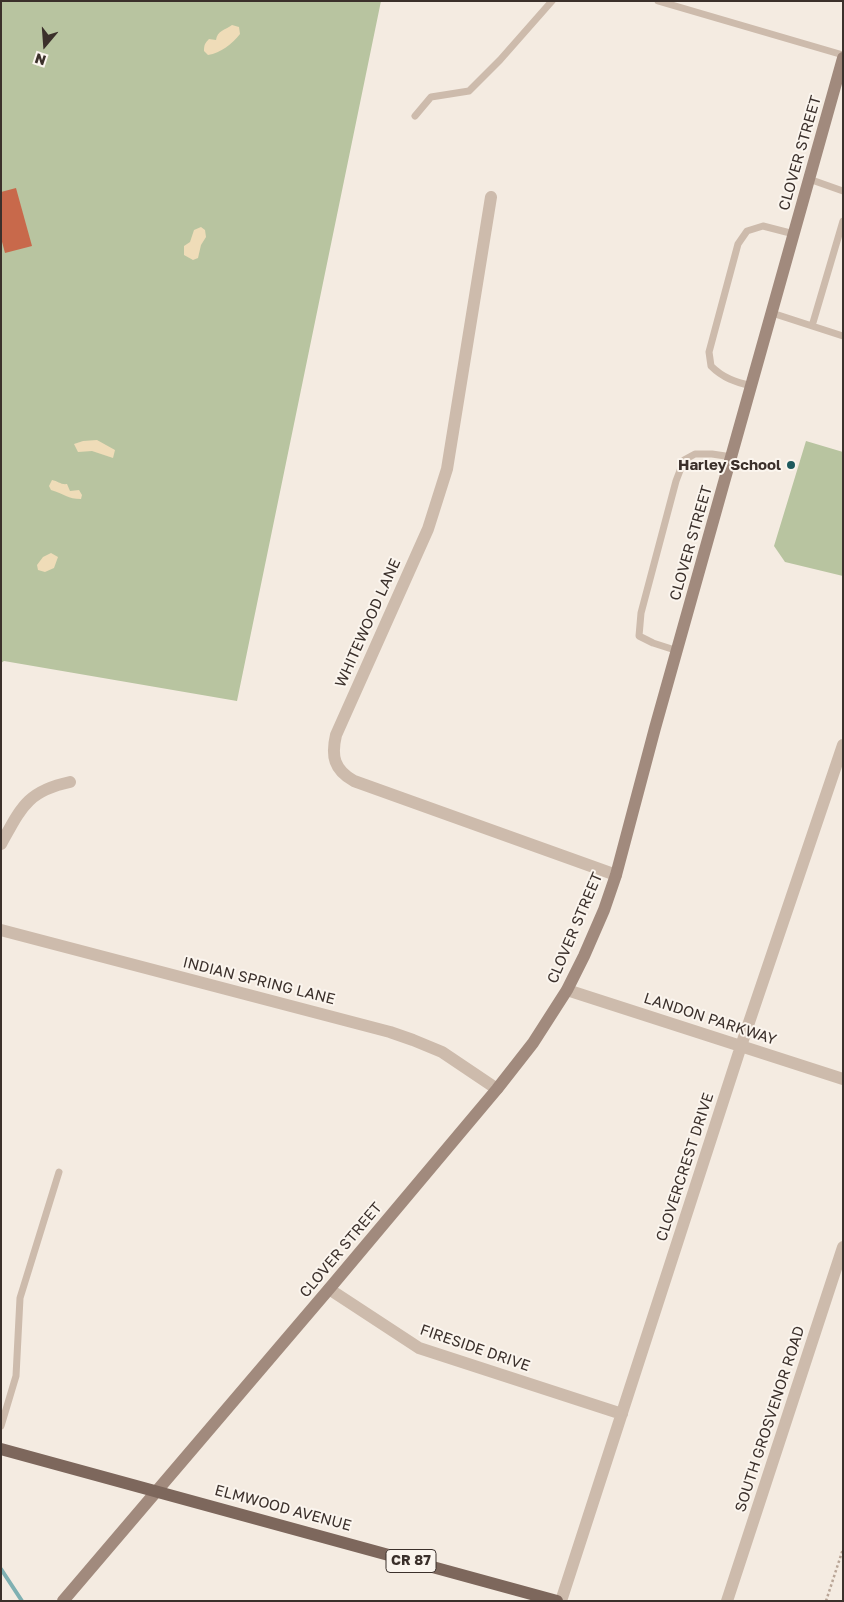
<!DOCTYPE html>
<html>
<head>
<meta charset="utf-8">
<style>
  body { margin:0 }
  #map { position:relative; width:844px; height:1602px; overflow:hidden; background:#f4ebe1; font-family:"Golos Text",sans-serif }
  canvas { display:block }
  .frame { position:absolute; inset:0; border:2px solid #3b302b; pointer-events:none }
  .north { position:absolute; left:20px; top:20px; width:50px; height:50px; -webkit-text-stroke:4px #fbf5ee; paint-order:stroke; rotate:198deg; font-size:14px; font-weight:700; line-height:20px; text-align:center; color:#3b302b }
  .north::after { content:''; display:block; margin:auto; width:18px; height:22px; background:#3b302b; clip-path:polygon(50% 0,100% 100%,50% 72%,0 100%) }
</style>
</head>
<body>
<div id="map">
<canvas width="844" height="1602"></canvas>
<div class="frame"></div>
<div class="north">N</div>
</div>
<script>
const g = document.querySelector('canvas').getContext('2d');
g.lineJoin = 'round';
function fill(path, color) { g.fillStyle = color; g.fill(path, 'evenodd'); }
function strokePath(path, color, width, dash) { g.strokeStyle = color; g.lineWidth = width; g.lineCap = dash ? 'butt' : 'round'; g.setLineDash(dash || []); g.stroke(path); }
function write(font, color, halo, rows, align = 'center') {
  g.font = font + ' "Golos Text",sans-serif'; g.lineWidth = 4; g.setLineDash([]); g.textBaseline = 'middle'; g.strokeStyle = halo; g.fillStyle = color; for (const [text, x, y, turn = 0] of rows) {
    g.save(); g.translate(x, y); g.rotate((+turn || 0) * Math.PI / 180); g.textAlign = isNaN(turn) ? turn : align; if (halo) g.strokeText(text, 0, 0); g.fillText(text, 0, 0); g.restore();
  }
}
fill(new Path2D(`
  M1,1H381L237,701L4,661L1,663Z
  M806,441L843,452V576L785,562L774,546Z`), '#b8c4a0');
fill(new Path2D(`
  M232,25L239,27L240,34C232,44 221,53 208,55L204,51C204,45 205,43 209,39L216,40C217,31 225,30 232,25Z
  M201,227L205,230L206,237L201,245L198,258L193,260L184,255V246L190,242L194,230Z
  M97,440L115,450L113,458L92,451L78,452L74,444L83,441Z
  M52,480C58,481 61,485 67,484L70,491L79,490L82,495L81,499C68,499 64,494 51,490L49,486Z
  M51,553L58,557L54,568L45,572L38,570L37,565L43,557Z`), '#efdcb8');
strokePath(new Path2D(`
  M1,1569L22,1601`), '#7fb0b2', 4);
fill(new Path2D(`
  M16,188L32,246L5,253L1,238V192Z`), '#c8694b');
strokePath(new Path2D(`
  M826,1601L843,1549`), '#b9a596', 2.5, [2.5, 2.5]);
strokePath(new Path2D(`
  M658,1L843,55
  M415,116L431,97L469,91L500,60L552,1
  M809,179L843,191
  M772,313L843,336
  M812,326L843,221
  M752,386C735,382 723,378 711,366L709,352L738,244L747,231L763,226L794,234
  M678,651L653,643L639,636L641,613L676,481L684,460L695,454H712L732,457
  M1,1426L16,1376L20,1298L59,1172`), '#cdbbac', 7);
strokePath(new Path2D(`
  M491,197L447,469L428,529L336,735C331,756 334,770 354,781L616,875
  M1,844C21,808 27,791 70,782
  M1,930L390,1032L413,1040L442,1052L497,1089
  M567,990L843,1079
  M329,1289L419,1348L622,1414
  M561,1601L741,1046L843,745
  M727,1601L843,1247`), '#cdbbac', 12);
strokePath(new Path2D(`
  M63,1601L329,1289L497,1089L533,1043L567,990L584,956L604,910L616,875L655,728L843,58`), '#a18a7d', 12);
strokePath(new Path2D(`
  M1,1449L557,1601`), '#7d675c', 12);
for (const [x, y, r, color] of [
  [791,465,5,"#1f5a5e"]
]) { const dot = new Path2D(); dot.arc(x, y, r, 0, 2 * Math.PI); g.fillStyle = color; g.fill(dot); strokePath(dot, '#fbf5ee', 2); }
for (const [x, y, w] of [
  [411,1561,50]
]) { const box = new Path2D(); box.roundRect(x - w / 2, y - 11.5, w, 23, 4); g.fillStyle = '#fbf5ee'; g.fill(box); strokePath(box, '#3b302b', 1); }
write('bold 14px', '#3b302b', null, [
  ["CR 87",411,1561]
]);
write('15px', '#3b302b', '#fbf5ee', [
  ["CLOVER STREET",800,153,-74],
  ["CLOVER STREET",691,543,-74],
  ["WHITEWOOD LANE",368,623,-66],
  ["CLOVER STREET",575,928,-67],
  ["INDIAN SPRING LANE",259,981,14],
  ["LANDON PARKWAY",710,1019,18],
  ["CLOVERCREST DRIVE",685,1167,-72],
  ["CLOVER STREET",341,1250,-50],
  ["FIRESIDE DRIVE",475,1348,19],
  ["SOUTH GROSVENOR ROAD",770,1419,-72],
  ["ELMWOOD AVENUE",283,1508,15]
]);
write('bold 15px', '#3b302b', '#fbf5ee', [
  ["Harley School",781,465]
], 'right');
</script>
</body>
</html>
